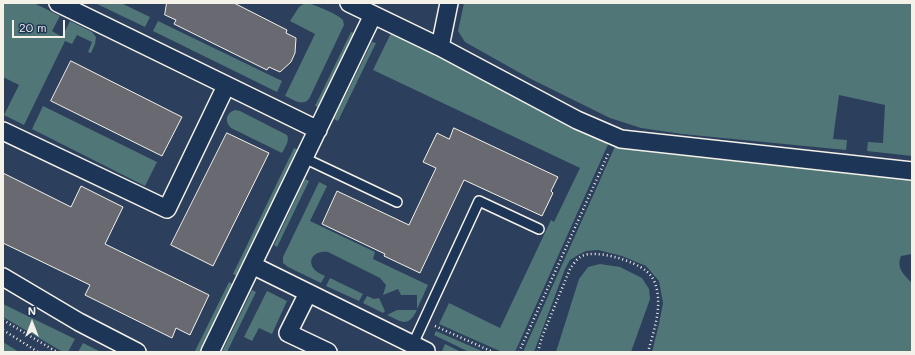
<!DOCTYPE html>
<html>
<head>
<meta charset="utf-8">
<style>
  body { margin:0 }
  #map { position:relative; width:915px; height:355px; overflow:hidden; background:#2c3f5c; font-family:Mali,sans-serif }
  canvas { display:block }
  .frame { position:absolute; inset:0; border:4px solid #f4f1e8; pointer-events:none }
  .north { position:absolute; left:12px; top:303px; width:40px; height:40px; -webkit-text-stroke:3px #1d3557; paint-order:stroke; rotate:0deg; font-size:11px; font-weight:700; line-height:16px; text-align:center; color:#f4f1e8 }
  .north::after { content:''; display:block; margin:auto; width:14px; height:18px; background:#f4f1e8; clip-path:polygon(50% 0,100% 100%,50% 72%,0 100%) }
  .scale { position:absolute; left:12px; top:20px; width:53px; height:18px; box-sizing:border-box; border:2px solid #f4f1e8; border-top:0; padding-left:5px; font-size:12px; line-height:14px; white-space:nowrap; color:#f4f1e8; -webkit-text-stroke:3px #1d3557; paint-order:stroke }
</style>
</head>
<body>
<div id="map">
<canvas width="915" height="355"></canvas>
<div class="frame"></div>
<div class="north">N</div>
<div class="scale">20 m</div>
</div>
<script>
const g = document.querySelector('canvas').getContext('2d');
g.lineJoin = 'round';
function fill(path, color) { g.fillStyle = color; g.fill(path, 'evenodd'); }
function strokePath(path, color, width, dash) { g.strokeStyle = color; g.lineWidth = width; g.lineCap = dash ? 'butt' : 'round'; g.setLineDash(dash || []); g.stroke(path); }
fill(new Path2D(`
  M4,3H34L60,16L52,31L62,37L70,21L92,32L96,37L95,44L91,53L88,52L92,42L77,35L72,44L65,41L24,125L4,115L19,85L3,77V5Z
  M95,3H121L150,17L145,27Z
  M305,3C312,3 337,14 342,19C344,21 343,22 344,25L309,99C302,107 293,99 285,96L315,34L290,21L299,7Z
  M464,3H912V156L867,151L868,142L883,143L885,105L839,95L833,139L847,140L846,150L682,134L641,128L610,118L529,78L465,42L458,31Z
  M158,21L282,81L277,92L153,31Z
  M393,29L610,140L515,352H502L439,324L449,303L500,328L551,220L554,222L580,168L373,70Z
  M351,32L354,33L318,107L315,106Z
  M372,42L376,43L338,121L334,119Z
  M43,106L157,162L145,186L32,129Z
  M235,110L240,111L287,135C290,141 285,147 282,153L231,128C224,121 226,113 235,110Z
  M617,142L912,179V254L901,256C896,268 904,275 912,283V352H652L659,324L663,303L659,281L646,266L622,256L598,250L586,251L578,255L570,260L565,269L534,352H523Z
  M294,148L298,150L237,276L233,274Z
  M305,179L309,181L277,247L274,245Z
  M319,182L327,186L310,221L375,252L373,259L428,285L417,309V295H401L398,289L383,295L386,285L380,278L328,252C317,250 306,258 314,269C316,272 321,274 325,276L321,283L288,267L283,263V257Z
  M600,264L620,267L642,278L649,289L650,299L631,352H556L579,279L588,267Z
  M330,278L363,294L359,301L326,286Z
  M229,282L233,284L200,352L195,351Z
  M252,290L256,292L227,352H222Z
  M267,291L287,301L272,334L259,328L252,341L244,337Z
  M367,296L374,299L379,298L385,311L383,313L363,303Z
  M3,304L75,339L68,352H63L3,317Z
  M397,310H417C408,328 402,322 387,315Z
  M436,331L484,352H469L434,335Z
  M3,342L19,352H3Z
  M83,343L101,352H78Z
  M445,344L461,352H443L442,351Z`), '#507678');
const building = new Path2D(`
  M167,3H234L287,30L286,33L296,38L295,53L291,62L280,72L269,67L267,70L174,24L176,20L165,15Z
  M71,61L182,117L162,156L51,101Z
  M454,128L558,177L551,191L553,193L542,216L464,180L420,273L384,256L385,254L322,224L337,191L409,225L436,168L423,162L437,133L449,139Z
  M227,133L269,153L213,266L171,245Z
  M3,173L71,207L81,186L123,207L105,244L209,295L190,335L176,328L172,338L85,295L90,285L3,243Z`);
fill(building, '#686971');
strokePath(building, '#f4f1e8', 1);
const service = new Path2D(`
  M304,158L397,202
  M413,344L479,201L539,229`);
const minor = new Path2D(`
  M58,3L318,130
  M349,3L440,47L577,120L621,139L912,171
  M440,47L449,3
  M3,131L167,209L226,86
  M252,265L426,351V352
  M3,277L79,322L137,352
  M308,293L288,333L328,352
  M210,352L373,15`);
strokePath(service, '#f4f1e8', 12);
strokePath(minor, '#f4f1e8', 20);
strokePath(new Path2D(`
  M3,320L57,352
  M435,326L493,352
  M3,330L38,352
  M519,352L609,152
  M538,352L542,337L570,269C573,265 576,259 582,256C596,249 635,261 646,271C650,274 653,278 655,283C663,306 654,330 648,352`), '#f4f1e8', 2.5, [1, 3]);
strokePath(service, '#1d3557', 9);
strokePath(minor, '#1d3557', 17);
</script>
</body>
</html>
